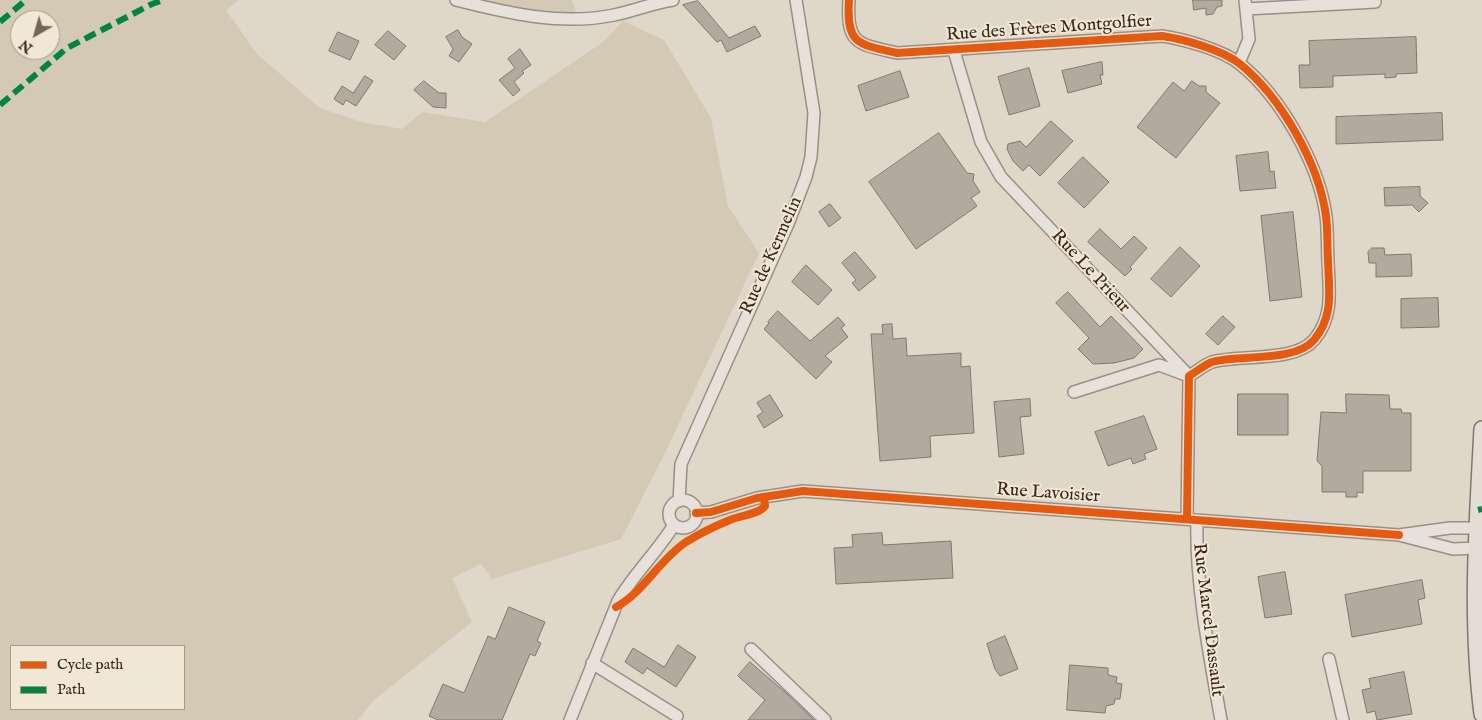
<!DOCTYPE html>
<html>
<head>
<meta charset="utf-8">
<style>
  body { margin:0 }
  #map { position:relative; width:1482px; height:720px; overflow:hidden; background:#dfd8c8; font-family:"IM FELL English",serif }
  canvas { display:block }
  .legend { position:absolute; left:10px; top:645px; width:175px; height:65px; box-sizing:border-box; background:#f0e8d5; border:1px solid #a89a8b; margin:0; padding:6px 9px; list-style:none; font-size:15px; color:#3b261d }
  .legend li { display:flex; align-items:center; gap:10px; height:25px }
  .legend b { width:25px; border:1px solid #a89a8b }
  .north { position:absolute; left:10px; top:10px; width:50px; height:50px; box-sizing:border-box; background:#f0e8d5; border:1px solid #a89a8b; border-radius:50%; rotate:218deg; font-size:14px; font-weight:700; line-height:20px; text-align:center; color:#3b261d }
  .north::after { content:''; display:block; margin:auto; width:18px; height:22px; background:#746459; clip-path:polygon(50% 0,100% 100%,50% 72%,0 100%) }
</style>
</head>
<body>
<div id="map">
<canvas width="1482" height="720"></canvas>
<ul class="legend">
<li><b style="height:6px;background:#e8590c"></b>Cycle path</li>
<li><b style="height:6px;background:#00873e"></b>Path</li>
</ul>
<div class="north">N</div>
</div>
<script>
const g = document.querySelector('canvas').getContext('2d');
g.lineJoin = 'round';
function fill(path, color) { g.fillStyle = color; g.fill(path, 'evenodd'); }
function strokePath(path, color, width, dash) { g.strokeStyle = color; g.lineWidth = width; g.lineCap = dash ? 'butt' : 'round'; g.setLineDash(dash || []); g.stroke(path); }
function write(font, color, halo, rows, align = 'center') {
  g.font = font + ' "IM FELL English",serif'; g.lineWidth = 4; g.setLineDash([]); g.textBaseline = 'middle'; g.strokeStyle = halo; g.fillStyle = color; for (const [text, x, y, turn = 0] of rows) {
    g.save(); g.translate(x, y); g.rotate((+turn || 0) * Math.PI / 180); g.textAlign = isNaN(turn) ? turn : align; if (halo) g.strokeText(text, 0, 0); g.fillText(text, 0, 0); g.restore();
  }
}
fill(new Path2D(`
  M0,0H239L226,10L258,55L320,108L362,122L402,129L422,112L485,122L603,42L623,21L664,40L711,118L728,206L759,253L664,455L621,539L492,579L481,564L452,578L472,622L373,701L358,720H0ZM20,20H50V50H20ZM184,646V709H11V646Z
  M485,0H572L576,12L533,11Z`), '#d4c9b4');
const building = new Path2D(`
  M1193,0H1222V6L1217,7L1213,14L1206,15V8L1194,10Z
  M698,1L729,38L755,26L761,36L727,52L721,40L717,42L683,5Z
  M458,30L462,37L472,44L459,62L449,56L453,49L446,37Z
  M388,31L406,46L394,60L375,45Z
  M338,32L359,41L350,60L329,51Z
  M1416,37L1417,73L1396,74V77L1385,78V74L1333,76V87L1300,88L1299,65H1310L1309,41Z
  M520,49L531,65L522,71L524,73L514,82L520,90L513,96L499,80L515,68L508,59Z
  M1102,62L1103,75H1100L1102,84L1068,93L1062,71Z
  M1029,68L1040,106L1009,115L998,77Z
  M900,71L909,97L866,111L858,86Z
  M365,76L373,81L356,106L346,100L343,105L334,99L342,86L353,93Z
  M424,81L439,93H446V108L433,107L414,90Z
  M1192,81L1199,86H1206V92L1220,103L1176,158L1137,127L1173,82L1184,91Z
  M1442,113L1443,140L1336,144V117Z
  M1051,121L1073,141L1040,176L1029,165L1023,171L1013,161L1007,149L1008,144L1020,141L1026,147Z
  M939,133L967,173L974,174L973,181L980,192L971,198L977,206L916,249L869,182Z
  M1268,152L1270,172L1274,171L1276,188L1240,191L1236,156Z
  M1083,157L1109,182L1084,208L1058,183Z
  M1420,187V196L1428,203L1419,212L1412,205L1385,206L1384,188Z
  M830,204L841,218L829,227L819,212Z
  M1293,212L1302,297L1270,301L1261,216Z
  M1100,229L1121,249L1134,236L1147,248L1130,267L1132,269L1125,276L1088,242Z
  M1180,247L1200,266L1171,297L1151,279Z
  M1372,248H1384L1385,255L1411,254L1412,276L1376,277V263H1369L1368,252Z
  M855,252L876,277L859,291L852,283L856,280L842,263Z
  M806,265L832,290L818,305L792,282Z
  M1068,292L1100,327L1111,316L1143,349L1134,358L1114,363L1093,364L1078,349L1089,338L1056,303Z
  M1438,298L1439,327L1401,328V299Z
  M778,311L810,341L838,317L845,325L841,328L848,337L825,356L832,362L816,379L764,329L769,323L768,322Z
  M1223,316L1235,327L1218,345L1206,334Z
  M892,324L893,339L906,338L907,356L961,353V367L970,366L974,433L930,436L931,457L880,461L871,334H883L882,325Z
  M1238,394H1288V435H1238Z
  M1346,394L1389,395L1390,409H1401L1402,413H1411V471H1363V493L1357,492V497H1346V492H1322V466L1317,461L1321,412L1346,413Z
  M770,395L783,416L764,428L757,416L763,412L757,403Z
  M1030,399L1031,416L1020,417L1024,454L999,457L994,402Z
  M1144,416L1157,449L1144,454L1146,459L1133,464L1131,458L1108,466L1095,432Z
  M882,533L883,545L951,541L953,578L836,584L834,548L853,547L852,535Z
  M1285,572L1292,614L1265,618L1258,577Z
  M1422,580L1425,598L1418,600L1422,624L1352,637L1345,595Z
  M509,607L545,622L537,641L541,643L535,656L530,654L502,720H438L429,716L443,684L464,693L488,636L495,639Z
  M1005,636L1018,669L1000,676L995,669L987,644Z
  M678,645L696,657L676,687L647,668L643,674L625,662L633,648L664,667Z
  M750,662L786,693L814,720H748L765,700L738,676Z
  M1070,665L1108,668V675L1117,677L1116,683L1122,684L1120,699H1115L1114,704L1106,706L1105,713L1067,710Z
  M1404,672L1412,714L1377,720L1375,711L1367,713L1362,690L1371,688L1369,679Z`);
fill(building, '#b0aa9f');
strokePath(building, '#7f786f', 1);
const minor = new Path2D(`
  M456,0C507,13 561,26 614,15C634,11 653,3 673,0
  M849,0C846,45 858,44 897,53L1162,36C1183,39 1223,50 1240,64C1281,97 1319,164 1326,216C1328,231 1327,246 1328,261C1329,291 1334,316 1314,340C1294,363 1240,354 1212,362C1204,365 1196,372 1189,376L1187,519
  M1246,9L1375,2
  M954,51L981,142L1001,177L1189,376
  M1239,63L1249,39L1245,0
  M1074,392L1159,365L1186,375
  M669 514a14 14 0 1 1 28 0a14 14 0 1 1-28 0Z
  M679,501L681,464L788,224L806,177L811,157L814,113L796,0
  M696,513L711,512L757,498L803,491L1399,535
  M1197,520C1195,582 1210,659 1221,720
  M1477,548L1453,549L1399,535L1450,528H1477
  M751,649L825,720
  M1329,659L1343,720
  M592,663L677,716
  M570,720L618,601C634,574 657,552 674,525`);
const major = new Path2D(`
  M1482,429C1477,523 1470,620 1482,714`);
strokePath(minor, '#979086', 14);
strokePath(major, '#7f786f', 18);
strokePath(minor, '#e6e2db', 11);
strokePath(major, '#e2ded5', 15);
strokePath(new Path2D(`
  M0,22L26,0
  M0,105L67,48L152,4L163,0
  M1478,510L1482,509`), '#00873e', 6, [12, 6]);
strokePath(new Path2D(`
  M849,0C846,45 858,44 897,53L1162,36C1183,39 1223,50 1240,64C1281,97 1319,164 1326,216C1328,231 1327,246 1328,261C1329,291 1334,316 1314,340C1294,363 1240,354 1212,362C1204,365 1196,372 1189,376L1187,519
  M696,513L711,512L757,498L803,491L1399,535
  M616,607C643,593 659,560 686,542C699,534 715,526 730,520C740,515 758,515 765,506L764,497`), '#e8590c', 8);
write('18px', '#3b261d', '#f0e8d5', [
  ["Rue des Frères Montgolfier",1049,29,-4],
  ["Rue de Kermelin",772,256,-66],
  ["Rue Le Prieur",1090,272,47],
  ["Rue Lavoisier",1048,494,4],
  ["Rue Marcel Dassault",1207,620,83]
]);
</script>
</body>
</html>
